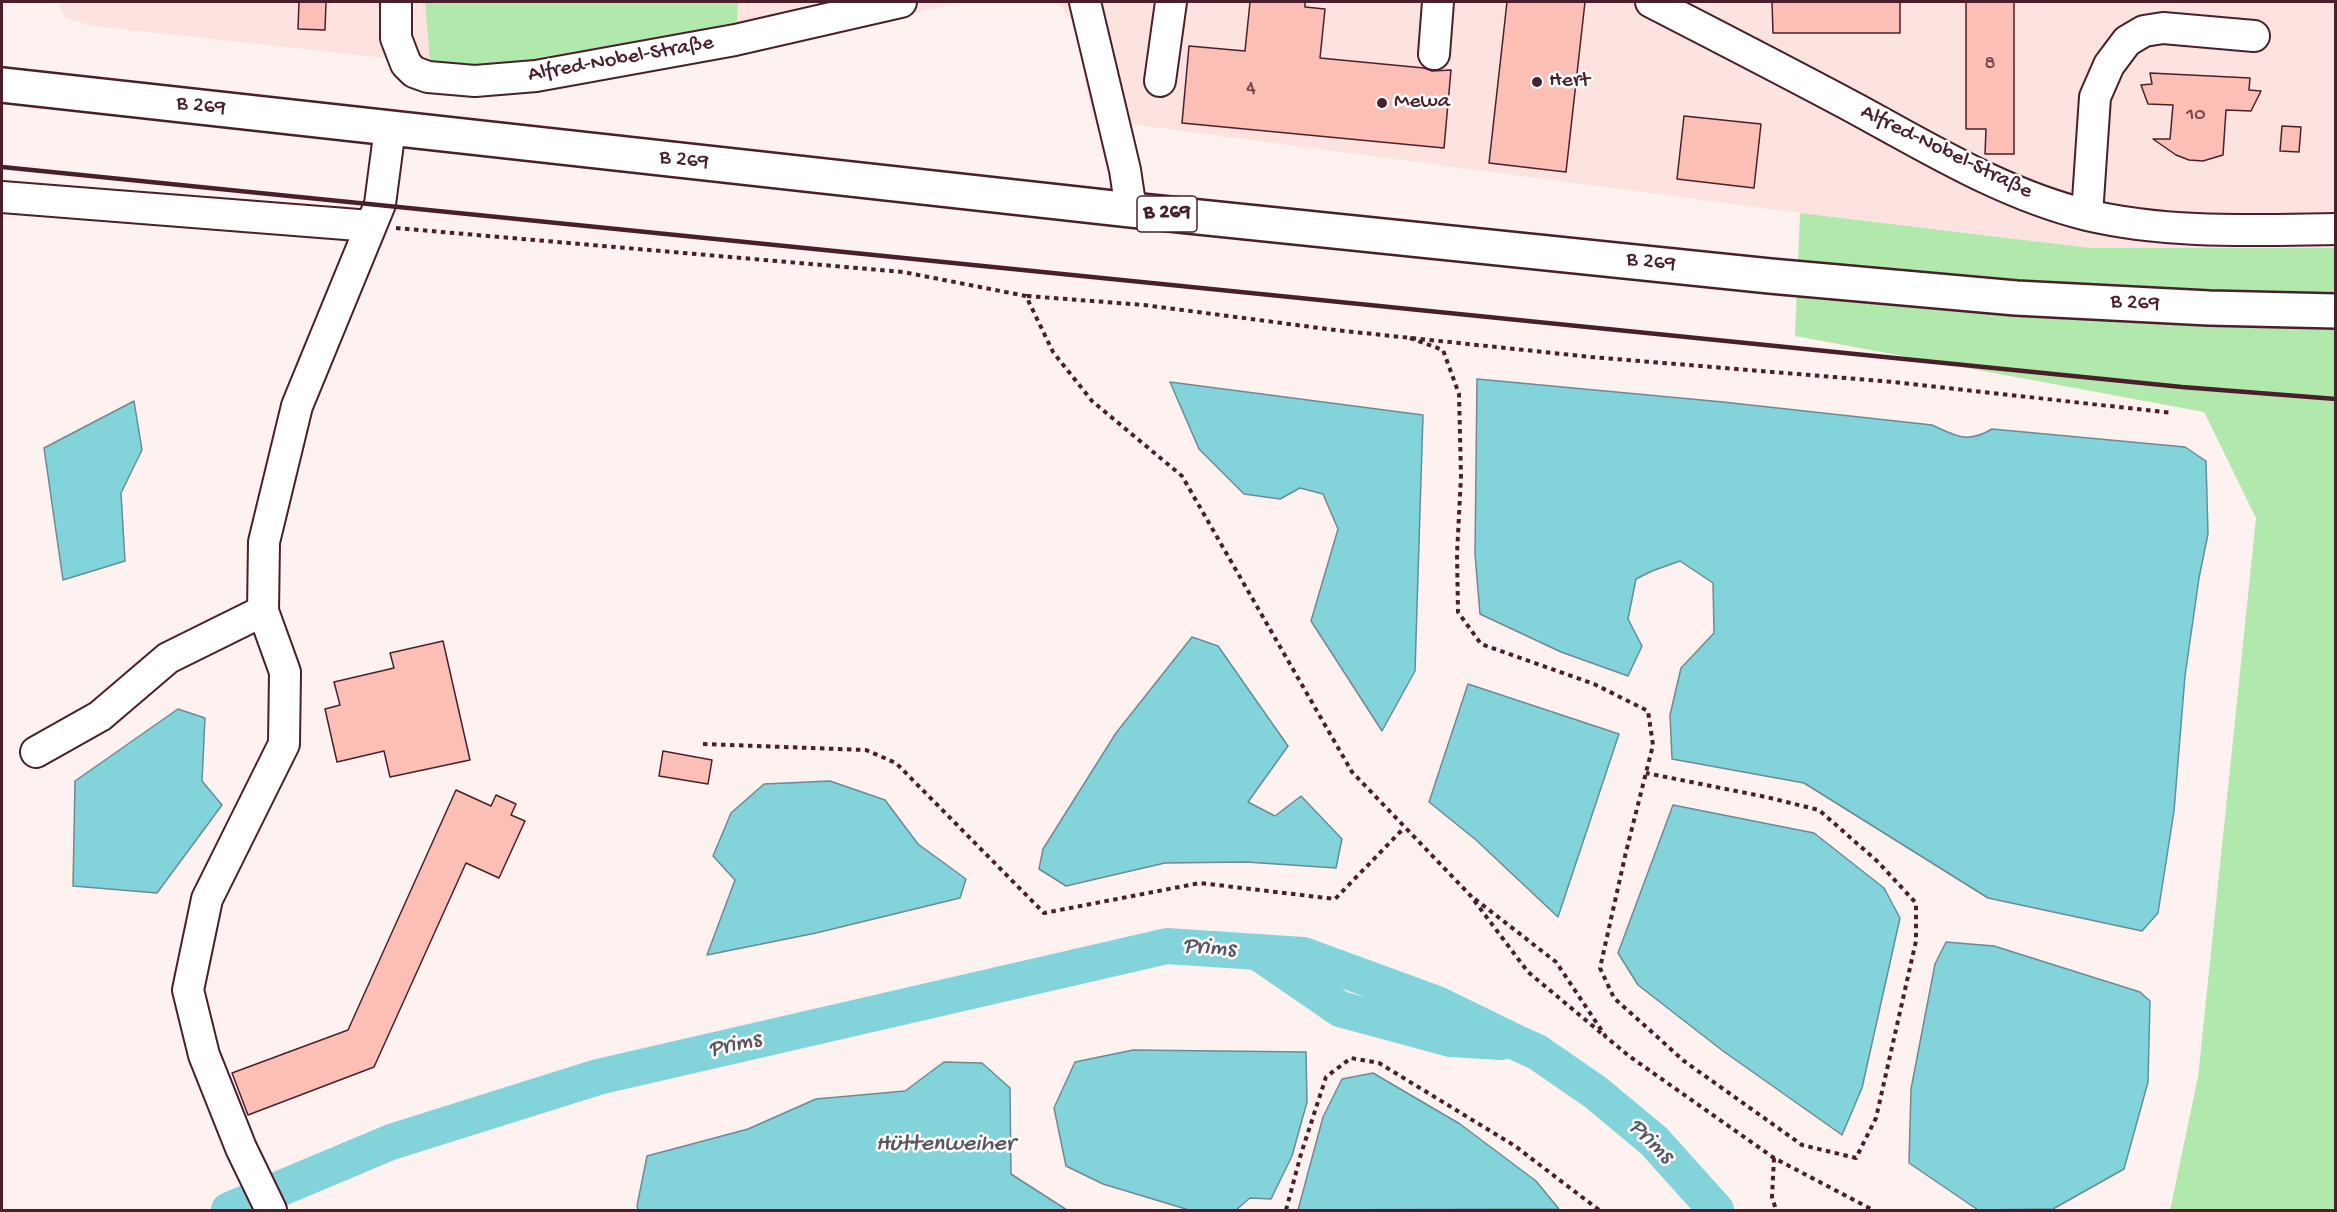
<!DOCTYPE html>
<html>
<head>
<meta charset="utf-8">
<style>
  body { margin:0 }
  #map { position:relative; width:2337px; height:1212px; overflow:hidden; background:#fef2f0; font-family:"Gochi Hand",sans-serif }
  canvas { display:block }
  .frame { position:absolute; inset:0; border:3px solid #4a1f2b; pointer-events:none }
</style>
</head>
<body>
<div id="map">
<canvas width="2337" height="1212"></canvas>
<div class="frame"></div>
</div>
<script>
const g = document.querySelector('canvas').getContext('2d');
g.lineJoin = 'round';
function fill(path, color) { g.fillStyle = color; g.fill(path, 'evenodd'); }
function strokePath(path, color, width, dash) { g.strokeStyle = color; g.lineWidth = width; g.lineCap = dash ? 'butt' : 'round'; g.setLineDash(dash || []); g.stroke(path); }
function write(font, color, halo, rows, align = 'center') {
  g.font = font + ' "Gochi Hand",sans-serif'; g.lineWidth = 5; g.setLineDash([]); g.textBaseline = 'middle'; g.strokeStyle = halo; g.fillStyle = color; for (const [text, x, y, turn = 0] of rows) {
    g.save(); g.translate(x, y); g.rotate((+turn || 0) * Math.PI / 180); g.textAlign = isNaN(turn) ? turn : align; if (halo) g.strokeText(text, 0, 0); g.fillText(text, 0, 0); g.restore();
  }
}
fill(new Path2D(`
  M58,2H425L430,63L93,26L65,18Z
  M738,2H963L737,52Z
  M1054,2H2335V248H2091L1800,213L1092,119L1077,32L1062,7Z`), '#fde3df');
fill(new Path2D(`
  M425,2H738L737,22L495,71L430,63Z
  M1800,213L2091,248H2335L2334,1210H2170L2198,1077L2256,518L2204,412L1795,336Z`), '#b1e9ac');
const water = new Path2D(`
  M1477,379L1723,402L1932,425C1956,436 1967,444 1992,429L2185,447L2206,461L2208,534L2199,578L2185,676L2174,811L2158,913L2142,931L1988,898L1804,783L1672,759L1670,715L1681,668L1714,633L1713,583L1680,561L1652,571L1636,579L1628,619L1642,646L1628,676L1561,652L1480,614L1475,554Z
  M1170,382L1423,415L1415,671L1382,731L1311,621L1338,529L1323,494L1300,488L1280,499L1244,494L1199,449Z
  M134,401L142,450L121,493L125,561L63,580L44,448Z
  M1192,637L1218,646L1288,746L1248,802L1275,816L1301,796L1342,839L1336,868L1246,862L1165,863L1066,886L1039,869L1043,849L1116,733Z
  M1468,684L1619,734L1558,917L1476,840L1429,802Z
  M178,709L205,718L202,781L222,805L157,893L73,886L75,781Z
  M830,781L885,800L918,844L966,879L960,898L816,933L707,955L735,880L713,856L731,813L764,784Z
  M1673,805L1814,833L1884,888L1900,918L1862,1088L1842,1135L1723,1051L1638,985L1618,953Z
  M1946,942L1994,946L2140,992L2150,1001L2148,1082L2124,1169L2053,1209L1978,1210L1909,1163L1911,1089L1935,964Z
  M1133,1050L1306,1052L1307,1102L1292,1156L1271,1199L1250,1198L1236,1210H1189L1103,1184L1066,1166L1054,1108L1075,1062Z
  M944,1062L982,1063L1010,1088L1011,1174L1067,1210H638L637,1206L647,1156L748,1129L816,1099L905,1091Z
  M1373,1073L1460,1124L1536,1181L1559,1209L1298,1210L1323,1117L1342,1079Z`);
fill(water, '#82d3da');
strokePath(water, '#6c8b94', 1.5);
strokePath(new Path2D(`
  M1257,952L1340,1009L1451,1039L1501,1042
  M229,1210L391,1142L598,1077L1167,946L1303,955L1437,1004L1517,1043L1537,1052L1595,1092L1654,1141L1716,1210`), '#82d3da', 36);
const building = new Path2D(`
  M299,2H326L325,30L298,29Z
  M1250,2H1305V7L1325,9L1320,58L1424,68L1432,71L1451,70L1444,148L1182,123L1189,46L1245,51Z
  M1507,2H1585L1566,172L1489,163Z
  M1772,2H1900V33H1773Z
  M1966,2H2014V154H1985L1986,129H1966Z
  M2150,73L2250,78L2249,90L2261,91L2251,111L2226,110L2223,155L2203,161L2189,160L2176,155L2153,139H2170L2173,105L2148,104L2141,85L2152,84Z
  M1684,116L1761,124L1754,188L1677,179Z
  M2282,126L2301,127L2299,152L2280,151Z
  M443,641L470,760L390,777L384,751L337,762L325,709L340,705L334,682L394,668L390,653Z
  M663,751L712,760L708,784L659,776Z
  M456,790L491,806L496,795L516,804L511,815L525,821L499,878L466,863L374,1067L248,1115L232,1073L348,1030Z`);
fill(building, '#fbbfb6');
strokePath(building, '#4a1f2b', 1.5);
const minor = new Path2D(`
  M396,2V38L406,64L414,72L428,77L475,81L536,76L735,40L901,2
  M1085,2L1125,170L1131,210
  M1651,2C1721,38 1791,74 1860,111C1933,151 2006,195 2087,215C2168,234 2253,230 2336,229
  M1434,54L1438,2
  M1160,81L1171,2
  M2,197L371,226
  M2087,215L2095,97L2109,65L2127,41L2144,31L2163,28L2254,36
  M36,752L100,716L168,658L263,611
  M271,1210L241,1148L204,1055L188,990L207,899L284,744L285,672L263,611L264,542L297,406L380,204L390,128`);
const major = new Path2D(`
  M2,85L1131,210L1770,276L2016,298L2209,308L2336,311`);
strokePath(minor, '#4a1f2b', 34);
strokePath(major, '#4a1f2b', 38);
strokePath(new Path2D(`
  M396,228L903,272L1026,296L1053,352L1092,401L1182,476L1352,772L1470,895L1528,972L1606,1037
  M1027,296L1144,305L1335,330L1591,357L1894,382L2172,413
  M1410,338L1443,350L1459,394L1461,476L1457,554L1458,612L1481,644L1594,684L1648,711L1653,745L1626,852L1600,968L1614,998L1684,1061L1802,1145L1856,1158L1876,1118L1916,941V903L1877,861L1819,810L1766,797L1646,773
  M703,744L866,750L896,763L1044,913L1200,883L1335,899L1404,828
  M1475,899L1556,962L1606,1037L1629,1056L1774,1158L1873,1210
  M1774,1158L1772,1197L1776,1210
  M1286,1210L1301,1154L1326,1077L1351,1058L1379,1063L1515,1146L1599,1210`), '#4a1f2b', 4, [4.5, 4.5]);
strokePath(minor, '#fff', 30);
strokePath(major, '#fff', 33);
strokePath(new Path2D(`
  M2,167L2182,387L2336,399`), '#4a1f2b', 4.5);
for (const [x, y, r, color] of [
  [1537,82,6,"#4a1f2b"],
  [1382,103,6,"#4a1f2b"]
]) { const dot = new Path2D(); dot.arc(x, y, r, 0, 2 * Math.PI); g.fillStyle = color; g.fill(dot); strokePath(dot, '#fff', 2); }
write('20px', '#76474e', null, [
  ["8",1990,65],
  ["4",1251,90],
  ["10",2196,116]
]);
for (const [x, y, w] of [
  [1167,214,60]
]) { const box = new Path2D(); box.roundRect(x - w / 2, y - 18, w, 36, 4.5); g.fillStyle = '#fff'; g.fill(box); strokePath(box, '#4a1f2b', 1.5); }
write('bold 21px', '#4a1f2b', null, [
  ["B 269",1167,214]
]);
write('22px', '#4a1f2b', '#fff', [
  ["Alfred-Nobel-Straße",621,60,-10],
  ["B 269",201,107,6],
  ["Alfred-Nobel-Straße",1946,153,26],
  ["B 269",684,161,6],
  ["B 269",1651,263,6],
  ["B 269",2135,304,3]
]);
write('22px', '#4a1f2b', '#fff', [
  ["Hert",1549,82],
  ["Mewa",1394,103]
], 'left');
write('italic 24px', '#5b5560', '#fff', [
  ["Prims",1209,949,4],
  ["Prims",735,1046,-13],
  ["Prims",1650,1142,44],
  ["Hüttenweiher",945,1145]
]);
</script>
</body>
</html>
